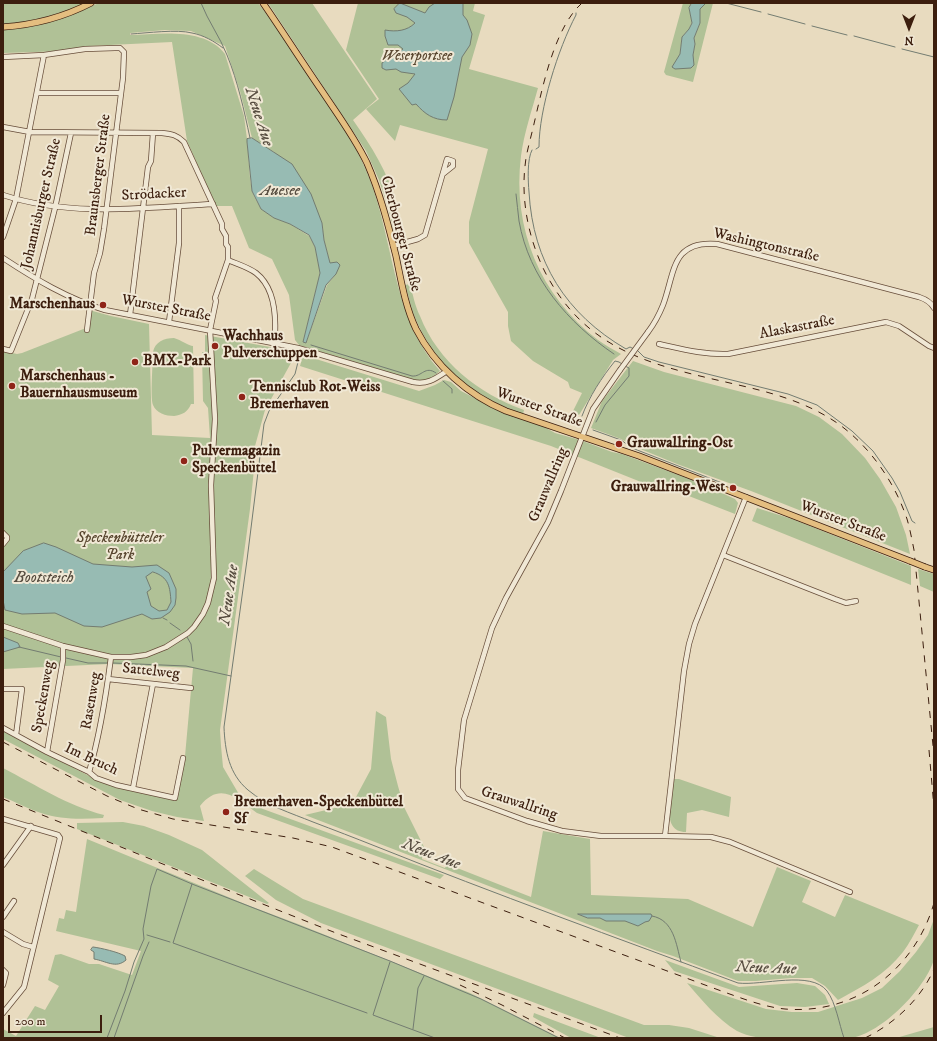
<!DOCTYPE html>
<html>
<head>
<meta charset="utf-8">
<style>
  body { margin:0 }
  #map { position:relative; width:937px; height:1041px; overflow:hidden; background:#e8dbbf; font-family:"IM FELL DW Pica",serif }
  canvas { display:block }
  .frame { position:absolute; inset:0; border:4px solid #3c1e0e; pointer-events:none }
  .north { position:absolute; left:889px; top:8px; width:40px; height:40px; -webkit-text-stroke:3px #f0e8d5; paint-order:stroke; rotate:180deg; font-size:11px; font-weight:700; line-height:16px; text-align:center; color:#3c1e0e }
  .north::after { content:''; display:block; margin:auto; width:14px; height:18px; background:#3c1e0e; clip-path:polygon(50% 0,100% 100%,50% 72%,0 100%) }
  .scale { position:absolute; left:8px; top:1015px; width:94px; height:18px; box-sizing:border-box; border:2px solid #3c1e0e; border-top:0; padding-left:5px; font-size:12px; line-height:14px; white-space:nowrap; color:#3c1e0e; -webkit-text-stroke:3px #f0e8d5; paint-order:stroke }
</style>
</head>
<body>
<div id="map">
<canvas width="937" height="1041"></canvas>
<div class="frame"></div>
<div class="north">N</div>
<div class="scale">200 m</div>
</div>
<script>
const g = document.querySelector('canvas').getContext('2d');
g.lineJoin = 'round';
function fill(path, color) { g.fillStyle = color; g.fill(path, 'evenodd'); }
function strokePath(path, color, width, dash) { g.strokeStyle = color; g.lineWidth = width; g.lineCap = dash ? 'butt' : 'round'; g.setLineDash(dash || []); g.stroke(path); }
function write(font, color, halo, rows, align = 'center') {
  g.font = font + ' "IM FELL DW Pica",serif'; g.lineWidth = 4; g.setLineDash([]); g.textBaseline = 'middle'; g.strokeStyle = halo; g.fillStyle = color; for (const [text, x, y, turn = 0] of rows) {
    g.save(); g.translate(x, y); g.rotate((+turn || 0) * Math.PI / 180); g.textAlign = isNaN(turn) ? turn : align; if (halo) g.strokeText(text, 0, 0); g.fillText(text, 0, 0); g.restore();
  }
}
fill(new Path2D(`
  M3,3H86C60,15 32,21 3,25Z
  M99,3H258C274,22 287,44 301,65C328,104 358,143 373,188C394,250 395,321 440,371C429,381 426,381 411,380L299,345L295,340L289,295L272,259L249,248L232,206H216L187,141L172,42L89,46L67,51L3,53V30C37,28 68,17 99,3ZM165,30L191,31L225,46L240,91L252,138L274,152L322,223L324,240L330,263L336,274L327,285L306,343L303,342L320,273L315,247L309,236L290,224L274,218L261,209L255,198L252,191L250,178L247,139L244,116L225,54C205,27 159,34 130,35V33Z
  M268,3H312L377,99L353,120C371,146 389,173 396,204C399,216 400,229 402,241L395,236L388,207L379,180L366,151Z
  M358,3H475L473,11L485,15L469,69L538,88C532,110 524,133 521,156C512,228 540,296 598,340C605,345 614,350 621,354L613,360L579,415L572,413L582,393L570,388L568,382L533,361L511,341L508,326V312L469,243V222L488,149L400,125L395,141L366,109L379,99L346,50Z
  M683,3H692L689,8L692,22L689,29L682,37L680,54L673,67L693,62V55L695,44L694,38L700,23V9L706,3H713L693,82L666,75L664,72Z
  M410,284C413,295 415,306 420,316C438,362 479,394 524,410L523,414C474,397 437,368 416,320C411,309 409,297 405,285Z
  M89,310L111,316L149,324L152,435L210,438L208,408L203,401L202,352H205V335L297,352L265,410L255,446L258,447L254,469L250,509L220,730L221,746L223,767L240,796L263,809L444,875L440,879L257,813C237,798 220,781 200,806L204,821L177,817L152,811L120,800L3,739V731L95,779L176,799L185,756L193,668L109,664L3,669V351L17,354L22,353L86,328Z
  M174,338C181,340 189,346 193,346L194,404H191C188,412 182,415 174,416C166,416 156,413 153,405C150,397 153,363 153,352C155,342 164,338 174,338Z
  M303,355L419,391L435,385L444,380L451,382L461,391L496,409L541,425L555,433L580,440L612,452L622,454L700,483L735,499L738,503L735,514L653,482L651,486L551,446L300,366Z
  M633,361L664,372L796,406L819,417L842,434L865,458L880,479L896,507L906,535L910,554L751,491L677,464L633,446L621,439L591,428L602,401Z
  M757,508L792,519L911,566V585L752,521Z
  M918,569L934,574V592L920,586Z
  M376,711L386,717L391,759L398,786L404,807L424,847L422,859L445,868L447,864L531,897L543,831L590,839L591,895L688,899L753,927L777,867L811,881L802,902L835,917L845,895L919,925C914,934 909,944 903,952C886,974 862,987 838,1000L825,986L812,978H791L756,981H738L673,956L657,951L305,815L339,807L356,797L371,769Z
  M3,768C36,785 68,806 104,815L103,818C83,819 61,820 41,813C28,809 16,802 3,797Z
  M674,779H679L731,797L729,817L702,810L687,813L686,832C660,832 672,795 674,779Z
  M123,822L144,826L169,835L202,850L269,903L267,904L77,829V823Z
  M87,839L250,906L298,924L470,993L560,1038H3V1029L16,1036L35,1006L45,1010L59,986L48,980L55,955L61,954L89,964H99L132,975L141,951L56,931L59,918L64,919L66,910L76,912Z
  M254,869L303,899L644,1025H669L689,1028L720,1038H629L321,923L276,900L245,876Z
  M934,919C934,929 936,949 934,959C927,987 881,1034 851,1038C835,1040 816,1038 800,1038C779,1038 756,1041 737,1031C717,1019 702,1000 687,983L766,1009L792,1012H818L862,998L882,988L900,971L916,952L928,935Z
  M665,960L739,987L797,983L815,986L825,995L829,1004L805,1007L780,1006L674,971Z
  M534,1013L601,1038H571L533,1017Z
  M934,1027V1038H896Z`), '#b0c196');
const water = new Path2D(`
  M400,3L425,13L429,7L435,3H463V15L467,20L472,34L470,45L462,57L454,97L447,120C433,120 425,114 416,104L412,105L399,89L408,83L415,74L401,72L396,69L386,70L382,68V63C389,57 397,55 403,49L398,45H388L385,36V30C396,32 407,31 415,23L407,17L396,13L394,9Z
  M692,3H706L700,9V23L694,38L695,44L693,55L694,65L691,68L675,69L672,67L680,54L682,37L689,29L692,23L689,8Z
  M252,138L292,164L311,194L322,223L324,240L330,263L337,262L340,265L336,274L326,285L306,343L303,342L320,273L315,247L309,235L290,224L274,218L261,209L252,191L247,142V139Z
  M44,543L56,547L93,564L132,567L157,565L169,573L176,589V598L175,605L170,612L161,618L152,619L142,614L102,627L84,626L55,613L22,614L5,610L3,600V572L23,551ZM153,572C169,577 170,587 171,602L167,610L159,611L151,606L147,592L151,589L146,577Z
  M3,637L18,643L20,647L3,652Z
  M578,914H651L652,916L649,921L645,922L638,926L625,921H606L600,918H588Z
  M93,947C101,948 118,952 125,956L126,960C116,969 106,961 94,959V952L91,950Z`);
fill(water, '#97bbb3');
strokePath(water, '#737c71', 1);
strokePath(new Path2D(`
  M201,3C208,21 220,37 227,55C238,82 244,110 250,138
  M726,3L761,12
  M768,14L805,24
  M812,26L847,35
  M131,34C147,33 177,29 192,33C203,35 214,41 223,48
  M854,36L895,47
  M902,49L934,57
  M536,149L539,147C539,109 558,49 576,15V13
  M532,150C527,159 528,181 529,192C533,262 566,314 626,349L630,347L634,349
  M516,194C517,203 518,212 519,221C529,278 568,323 614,354
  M311,345L412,376C422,377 425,365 436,373
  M637,350L644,357L659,362L788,394L817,405L852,431L873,451L892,478L900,492L912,521L915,523
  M298,362L295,374L269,411L264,424L247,560L224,727C225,751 229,774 248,790C267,806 291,813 313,822C334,830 355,838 375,846C495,894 617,938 738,983C762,986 811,970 827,991C836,1003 839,1024 844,1038
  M443,381L452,389V393
  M582,416C589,397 602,377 615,361L619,362L622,364
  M596,422L605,405L629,376V368L625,366
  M593,430L621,440L632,448L722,483
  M163,618L167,620
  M170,623L180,630
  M187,637L191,644L193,661
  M19,647L61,657
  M66,658L88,663H108
  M113,663L186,666L231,676
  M192,884L173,943L367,1013
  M652,916C674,920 676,944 681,962
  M147,935L170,942
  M390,962L373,1015L435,1038
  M413,1029L418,988L424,976
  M107,1038L125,991L134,962L144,939L143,929L151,886L157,869L192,884L390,961L481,999L559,1038
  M114,1038L143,956L149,942`), '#737c71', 1);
const minor = new Path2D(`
  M3,57L44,55L85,49L115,48H120L124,52L123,78L104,229L100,253L94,273L87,330
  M37,93H121
  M3,127L30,132L162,133C172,134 177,135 184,142L222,224V229L226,236V244L228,247V260L215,298L216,301L210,330L215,419L211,485L214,578L208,603L203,614L194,627L188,633L166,647L146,655L131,657H111L63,646L3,626
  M3,195C70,217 143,208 213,204
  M3,237L16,199L44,55
  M393,246L418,239L425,235L447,159L453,161V166L443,174
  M3,258C35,279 68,299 105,310L298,348L413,382C427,385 435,379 447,371
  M228,260C237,264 248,267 256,273C274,287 276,312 275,333
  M130,315L148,167L151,161L153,133
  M169,322L179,243V206
  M648,332C654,324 659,315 663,305C675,273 671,240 717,244L919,297C925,299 931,302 934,308
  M659,344C682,349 704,355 728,354L886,322L899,326L929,346L934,348
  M3,349L11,351L32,299L55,208L71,133
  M620,370L593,409L561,491L548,522L506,598L492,628L464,720L458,770V789L465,798L527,821L562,831L601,836H665L684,671L689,644L695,624L746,497
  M3,533L7,537V539L3,544
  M723,555L835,599L846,603L856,601
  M108,679L191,688
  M3,689H22L16,735
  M3,728L47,752L89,772L96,778L116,785L175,798L183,758
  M47,752L63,660V646
  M89,772C100,735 106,696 111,657
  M133,788L153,684
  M3,819L58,835L60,838L24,987L3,1013
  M665,836L711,837L730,842L850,892
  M3,865L31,826
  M3,917L14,901
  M3,932L23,944L33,947
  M3,970L6,973L3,985`);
const major = new Path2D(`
  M263,3C283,32 302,62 322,91C338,115 355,138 367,163C380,193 388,224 396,256C401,280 405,306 416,329C435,366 468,395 506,411L639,456L910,561
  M3,27C33,25 64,17 91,3
  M925,567L934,570`);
strokePath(minor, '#674d3a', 6);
strokePath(major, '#3c1e0e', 7);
strokePath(minor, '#f0e8d5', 4.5);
strokePath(major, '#e4be80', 5.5);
strokePath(new Path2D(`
  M582,3C553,29 542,91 533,128C530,141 526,154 525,166C521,202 529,240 545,272C589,357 663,367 747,387C780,395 812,405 840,425C871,448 895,483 907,519C910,529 912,540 914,550L934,756
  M3,742L107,796L138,809L173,819L293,838L332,847L724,992C744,999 764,1007 785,1009C856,1015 915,969 934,903
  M929,750L934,808
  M3,799L207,882L336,933L620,1038
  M460,985L502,1005L565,1038
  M865,1038C894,1024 921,999 934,969`), '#3c1e0e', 1, [7, 7]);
const minorBridge = new Path2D(`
  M620,370L648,332`);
const majorBridge = new Path2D(`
  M910,561L925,567`);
strokePath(minorBridge, '#674d3a', 6, []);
strokePath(majorBridge, '#3c1e0e', 7, []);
strokePath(minorBridge, '#f0e8d5', 4.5);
strokePath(majorBridge, '#e4be80', 5.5);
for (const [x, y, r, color] of [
  [103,305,4,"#8f2418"],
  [215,346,4,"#8f2418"],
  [135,362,4,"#8f2418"],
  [12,386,4,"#8f2418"],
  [242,397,4,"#8f2418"],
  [619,444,4,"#8f2418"],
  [184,461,4,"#8f2418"],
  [733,488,4,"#8f2418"],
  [226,812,4,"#8f2418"]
]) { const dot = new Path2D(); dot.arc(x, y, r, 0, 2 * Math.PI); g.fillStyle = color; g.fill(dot); strokePath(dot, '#f0e8d5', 1.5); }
write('italic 15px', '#594730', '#f0e8d5', [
  ["Weserportsee",417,57],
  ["Speckenbütteler",120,539],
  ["Park",120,556]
]);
write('15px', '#3c1e0e', '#f0e8d5', [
  ["Braunsberger Straße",99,175,-83],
  ["Strödacker",154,195,-3],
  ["Johannisburger Straße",42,204,-77],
  ["Cherbourger Straße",400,234,75],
  ["Washingtonstraße",766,246,13],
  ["Wurster Straße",166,309,11],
  ["Alaskastraße",797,328,-11],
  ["Wurster Straße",539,408,20],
  ["Grauwallring",549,485,-67],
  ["Wurster Straße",843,522,21],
  ["Sattelweg",151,672,6],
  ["Speckenweg",44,697,-80],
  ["Rasenweg",92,701,-80],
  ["Im Bruch",91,760,25],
  ["Grauwallring",519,804,18]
]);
write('bold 15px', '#3c1e0e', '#f0e8d5', [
  ["Marschenhaus",95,305,"right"],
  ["Wachhaus",223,337],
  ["Pulverschuppen",223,354],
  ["BMX-Park",143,362],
  ["Marschenhaus -",20,377],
  ["Bauernhausmuseum",20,394],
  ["Tennisclub Rot-Weiss",250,388],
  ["Bremerhaven",250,405],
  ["Grauwallring-Ost",627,444],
  ["Pulvermagazin",192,452],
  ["Speckenbüttel",192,469],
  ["Grauwallring-West",725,488,"right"],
  ["Bremerhaven-Speckenbüttel",234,803],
  ["Sf",234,820]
], 'left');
write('italic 16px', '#574d40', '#f0e8d5', [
  ["Neue Aue",258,117,72],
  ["Auesee",280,192],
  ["Bootsteich",44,579],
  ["Neue Aue",230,595,-82],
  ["Neue Aue",431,855,21],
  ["Neue Aue",766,969,2]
]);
</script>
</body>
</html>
